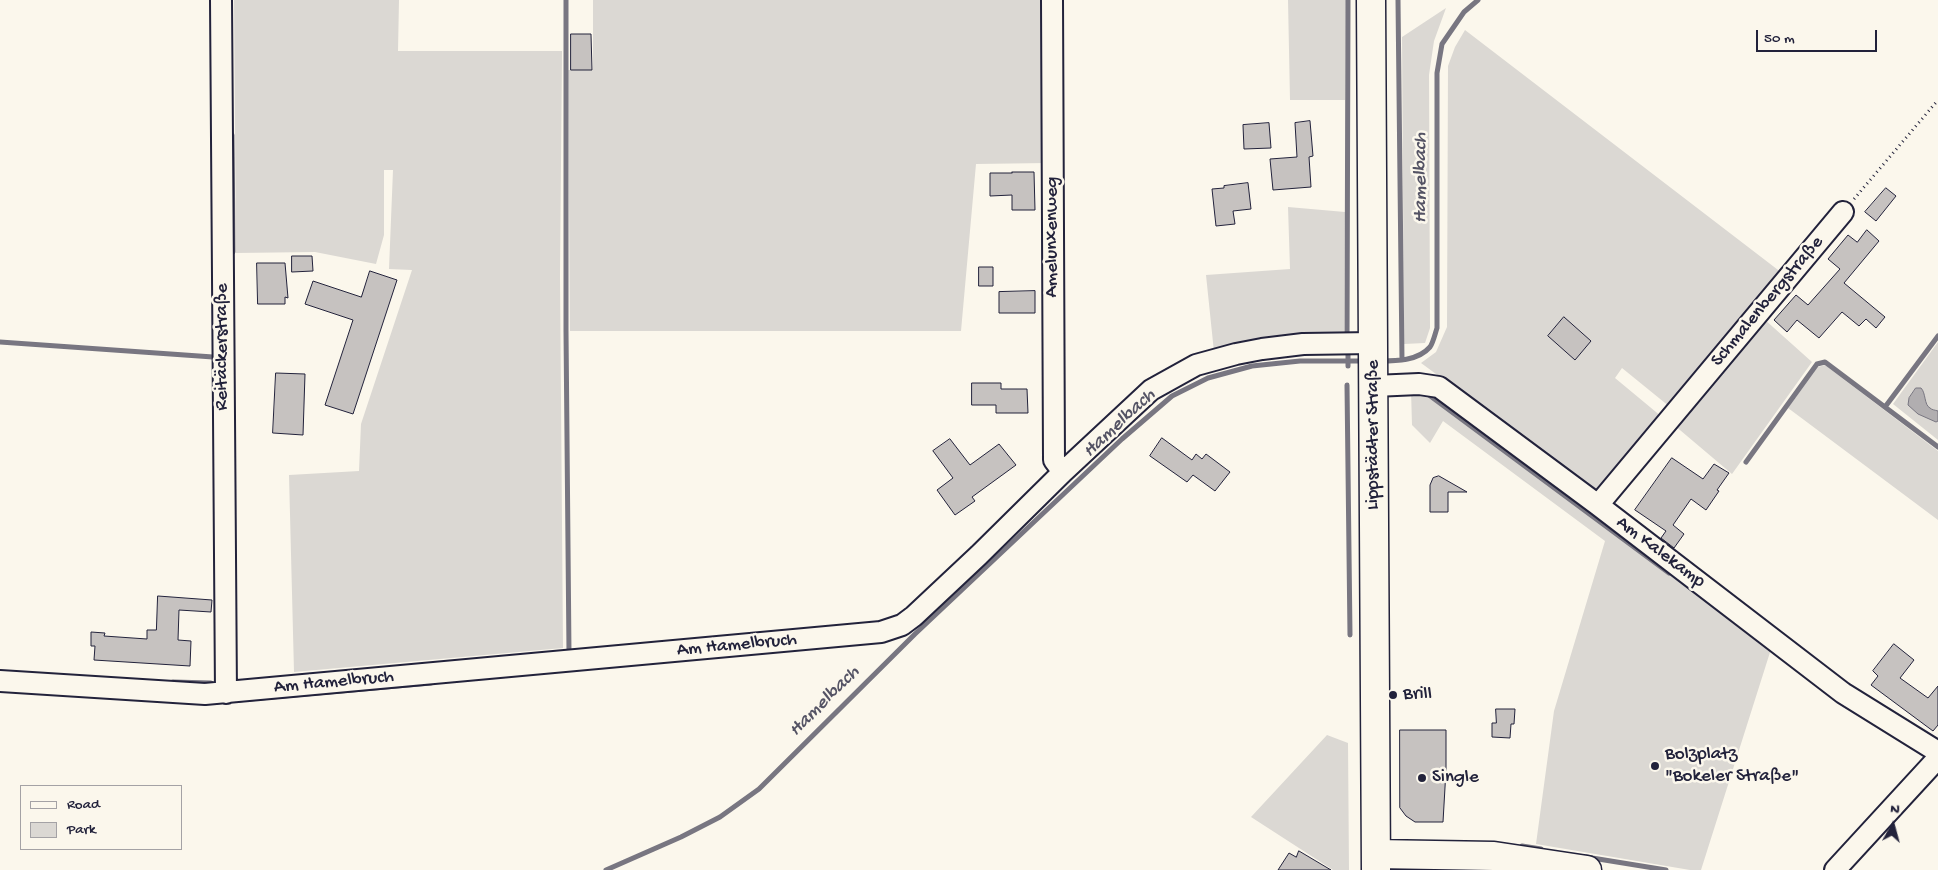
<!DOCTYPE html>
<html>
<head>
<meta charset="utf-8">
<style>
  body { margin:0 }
  #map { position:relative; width:1938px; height:870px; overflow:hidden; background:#fbf7ec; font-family:"Gochi Hand",sans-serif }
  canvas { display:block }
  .legend { position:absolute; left:20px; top:785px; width:162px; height:65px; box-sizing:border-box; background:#fbf7ec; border:1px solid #a4a2a5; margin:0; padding:6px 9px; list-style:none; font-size:15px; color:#22223b }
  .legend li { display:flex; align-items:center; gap:10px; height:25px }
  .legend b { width:25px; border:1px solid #a4a2a5 }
  .north { position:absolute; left:1868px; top:800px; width:50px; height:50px; -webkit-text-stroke:4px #fbf7ec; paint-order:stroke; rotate:7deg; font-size:14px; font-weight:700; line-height:20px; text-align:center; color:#22223b }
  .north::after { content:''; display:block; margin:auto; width:18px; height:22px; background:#22223b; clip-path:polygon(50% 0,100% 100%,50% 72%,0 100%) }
  .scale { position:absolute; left:1756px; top:30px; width:121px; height:22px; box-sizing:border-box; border:2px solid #22223b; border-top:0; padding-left:6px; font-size:15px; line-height:18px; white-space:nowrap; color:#22223b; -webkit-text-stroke:4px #fbf7ec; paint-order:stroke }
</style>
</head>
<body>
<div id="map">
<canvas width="1938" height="870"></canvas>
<ul class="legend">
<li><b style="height:6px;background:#fbf7ec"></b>Road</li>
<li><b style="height:14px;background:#dbd8d3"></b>Park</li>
</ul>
<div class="north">N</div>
<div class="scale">50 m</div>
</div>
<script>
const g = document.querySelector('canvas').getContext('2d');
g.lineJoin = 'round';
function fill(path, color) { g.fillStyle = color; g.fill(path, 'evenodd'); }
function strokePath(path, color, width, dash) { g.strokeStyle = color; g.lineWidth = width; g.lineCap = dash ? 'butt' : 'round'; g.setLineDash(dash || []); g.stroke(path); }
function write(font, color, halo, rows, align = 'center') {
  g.font = font + ' "Gochi Hand",sans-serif'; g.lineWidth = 5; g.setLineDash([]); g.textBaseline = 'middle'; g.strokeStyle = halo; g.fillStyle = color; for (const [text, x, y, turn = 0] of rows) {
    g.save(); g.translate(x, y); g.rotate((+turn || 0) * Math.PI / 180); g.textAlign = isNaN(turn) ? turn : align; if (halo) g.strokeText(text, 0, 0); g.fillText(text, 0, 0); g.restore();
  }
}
fill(new Path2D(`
  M234,0H399L398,51H562L560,276L563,648L294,672L289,475L359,471L361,424L412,270L389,269L393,170H384V235L376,264L315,252L236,253Z
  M593,0H1043L1047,163L976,164L961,331H570L568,70H593Z
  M1288,0H1346L1345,100H1290Z
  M1446,8L1434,41L1429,75L1430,328L1425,343L1404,344L1402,37Z
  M1465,30L1782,273L1670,407L1622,368L1615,378L1662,417L1603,487L1593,489L1421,363L1436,352L1447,327L1448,66L1455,47Z
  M1288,207L1345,212L1344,335L1214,352L1206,275L1290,269Z
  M1764,319L1812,362L1732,474L1674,425Z
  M1938,342V440L1893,404Z
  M1825,365L1938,451V520L1788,408L1818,367Z
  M1411,390L1439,393L1772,646L1701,870H1690L1536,844L1554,711L1605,541L1443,421L1430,443L1412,425Z
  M1327,735L1348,743L1349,870H1333L1251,817Z`), '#dbd8d3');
const water = new Path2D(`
  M1916,388H1921C1926,393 1924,405 1930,408C1932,410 1935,410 1938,411V421L1936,422L1918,414L1908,405L1909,398Z`);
fill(water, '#b1aeb0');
strokePath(water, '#787681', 1);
strokePath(new Path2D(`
  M566,0V331L569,652
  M1398,0L1402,360
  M232,135L233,252
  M1347,335L1348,0
  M0,342L213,357
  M1380,361C1396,361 1418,361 1430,347C1433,343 1435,334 1437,328V73L1442,44L1464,12L1478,0
  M1348,366V354
  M1347,385L1350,635
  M1429,395L1669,573
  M1885,407L1938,336
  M1746,462L1817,364L1825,362L1938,447
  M173,682L211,683
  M215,702L431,683
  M1522,846L1541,849
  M1586,857L1666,870
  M606,870L681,837L720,817L759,789L915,634L1122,439L1172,396L1208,378L1252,366L1300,361H1364`), '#787681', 5);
const building = new Path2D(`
  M571,34H591L592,70H571Z
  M1310,121L1313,156L1309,157L1311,187L1273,190L1270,159L1297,157L1295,123Z
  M1269,123L1271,148L1244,149L1243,125Z
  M1012,172H1034L1035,210H1012V195L990,196V173H1012Z
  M1248,183L1251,209L1233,211L1235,224L1216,226L1212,189L1224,188V186Z
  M1886,188L1896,196L1876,221L1865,212Z
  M1867,230L1879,241L1844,283L1885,317L1876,328L1866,319L1859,326L1842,312L1819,338L1797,320L1787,332L1774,320L1796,295L1808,305L1840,269L1828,259L1848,235L1857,242Z
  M292,256H312L313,271L292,272Z
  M257,263H285L288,298L285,297V304H258Z
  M979,267H993V286H979Z
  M370,271L397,280L353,414L325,405L353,320L305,304L313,281L361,297Z
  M1035,291V313H999V292Z
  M1564,317L1591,341L1575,360L1548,336Z
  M276,373L305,374L303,435L273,433Z
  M972,383H1001V389H1027L1028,413H996V405H972Z
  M1162,438L1192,460L1196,454L1202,459L1206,454L1230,472L1215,491L1193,475L1187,482L1150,456Z
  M950,439L970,465L999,444L1016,465L972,497L975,501L955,515L937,490L953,478L933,451Z
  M1672,458L1703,479L1714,464L1729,473L1717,490L1719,491L1706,510L1691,499L1673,525L1684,534L1674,548L1661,538L1666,531L1635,510Z
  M1439,476L1467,492H1448V512H1430V485L1433,478Z
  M158,596L212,600L211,612L179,610L178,640L191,641L190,666L94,660L95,646H91V632L105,633L104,636L147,639V630H156Z
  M1894,644L1914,660L1900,678L1928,698L1938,686V725L1933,731L1871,685L1878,676L1873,671Z
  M1496,709H1515L1514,724H1511L1510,738L1492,737V723H1496Z
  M1400,730H1446V770L1443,822H1415L1406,816L1400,808Z
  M1299,851L1331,870H1278L1289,853L1296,857Z`);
fill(building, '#c6c2c0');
strokePath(building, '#22223b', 1);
const street = new Path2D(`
  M221,0L226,693
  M1052,0L1054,460L1063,472
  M1374,386L1419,384L1439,387L1598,505L1843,693L1938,752
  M1598,505L1843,212
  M0,681L205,694L881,632L902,625L914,616L979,555L1063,472L1151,390L1196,365L1236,354L1262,349L1303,344L1373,343
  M1835,870L1938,758`);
const secondary = new Path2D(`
  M1371,0L1376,870
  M1376,854L1494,856L1587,870`);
strokePath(street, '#22223b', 24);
strokePath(secondary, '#22223b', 31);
strokePath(new Path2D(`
  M1854,199L1938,100`), '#22223b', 3, [1, 4]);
strokePath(street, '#fbf7ec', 20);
strokePath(secondary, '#fbf7ec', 28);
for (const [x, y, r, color] of [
  [1393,695,5,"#22223b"],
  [1655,766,5,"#22223b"],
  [1422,778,5,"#22223b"]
]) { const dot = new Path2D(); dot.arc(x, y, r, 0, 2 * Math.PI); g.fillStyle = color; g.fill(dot); strokePath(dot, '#fbf7ec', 2); }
write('19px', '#22223b', '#fbf7ec', [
  ["Amelunxenweg",1053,237,-90],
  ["Schmalenbergstraße",1768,302,-50],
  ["Reitäckerstraße",223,347,-90],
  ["Lippstädter Straße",1374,435,-90],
  ["Am Kalekamp",1660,553,37],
  ["Am Hamelbruch",737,646,-5],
  ["Am Hamelbruch",334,683,-5]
]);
write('19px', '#22223b', '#fbf7ec', [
  ["Brill",1403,695],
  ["Bolzplatz",1665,755],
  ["\"Bokeler Straße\"",1665,777],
  ["Single",1432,778]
], 'left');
write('italic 20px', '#545364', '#fbf7ec', [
  ["Hamelbach",1422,178,-90],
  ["Hamelbach",1120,424,-43],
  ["Hamelbach",825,702,-45]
]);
</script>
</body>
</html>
